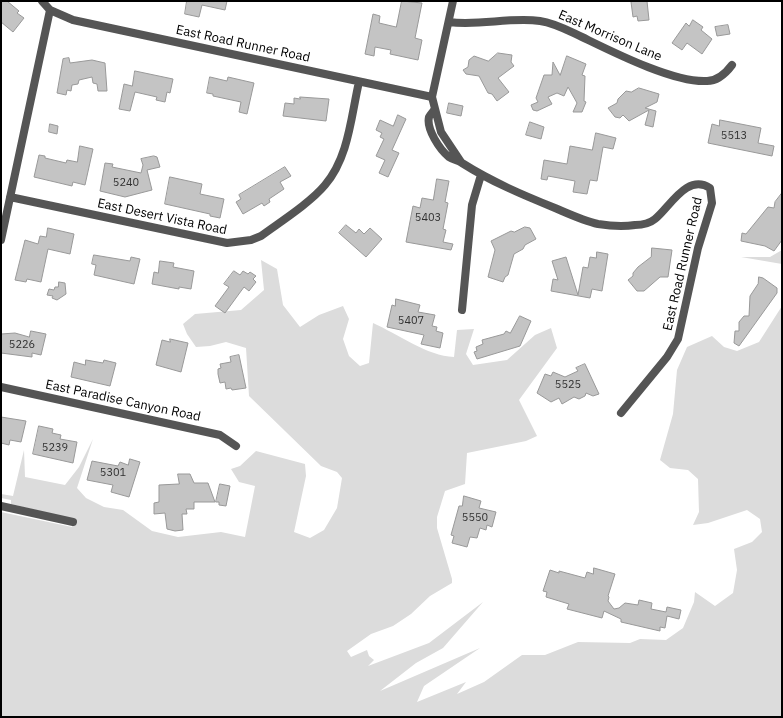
<!DOCTYPE html>
<html>
<head>
<meta charset="utf-8">
<style>
  body { margin:0 }
  #map { position:relative; width:783px; height:718px; overflow:hidden; background:#fff; font-family:"IBM Plex Sans",sans-serif }
  canvas { display:block }
  .frame { position:absolute; inset:0; border:2px solid #000; pointer-events:none }
</style>
</head>
<body>
<div id="map">
<canvas width="783" height="718"></canvas>
<div class="frame"></div>
</div>
<script>
const g = document.querySelector('canvas').getContext('2d');
g.lineJoin = 'round';
function fill(path, color) { g.fillStyle = color; g.fill(path, 'evenodd'); }
function strokePath(path, color, width, dash) { g.strokeStyle = color; g.lineWidth = width; g.lineCap = dash ? 'butt' : 'round'; g.setLineDash(dash || []); g.stroke(path); }
function write(font, color, halo, rows, align = 'center') {
  g.font = font + ' "IBM Plex Sans",sans-serif'; g.lineWidth = 3; g.setLineDash([]); g.textBaseline = 'middle'; g.strokeStyle = halo; g.fillStyle = color; for (const [text, x, y, turn = 0] of rows) {
    g.save(); g.translate(x, y); g.rotate((+turn || 0) * Math.PI / 180); g.textAlign = isNaN(turn) ? turn : align; if (halo) g.strokeText(text, 0, 0); g.fillText(text, 0, 0); g.restore();
  }
}
fill(new Path2D(`
  M782,250V264L741,257H770Z
  M261,260L277,269L283,305L300,327L319,315L343,306L349,319L343,339L349,356L360,366L369,363L373,323C398,334 427,356 454,357L457,330L474,329L466,354L473,365L507,360L535,335L551,328L557,348L519,400L537,436L526,441L467,453L465,484L445,491L437,517V528L452,579V583L430,596L411,614L393,626L371,634L347,651L351,657L367,650L369,656L374,660L368,666L429,643L483,602L443,648L416,663L380,691L480,648L424,686L417,702L466,682L457,694L484,682L522,655H545L578,642L630,643L640,639L666,640L683,628L694,602L695,592L715,606L733,593L737,570L734,549L752,542L762,532L760,519L747,510L708,523L693,525L699,512L698,479L688,470L670,468L660,460L673,414L677,370L687,347L712,336L724,347L737,351L759,342L782,306V717H1V512L72,527L73,519L11,504V500L1,498V494L13,496L24,450L25,477L65,485L79,467L93,439L77,488L86,498L104,507L123,510L152,531L178,537L221,532L245,537L255,486L239,482L231,469L240,466L256,451L305,464L306,476L294,532L310,538L324,530L337,508L342,478L337,472L321,466L249,396L246,348L226,342L210,346L196,347L187,334L183,324L195,314L241,310L264,290Z`), '#dcdcdc');
const building = new Path2D(`
  M1,1H7L19,11L17,13L24,18L13,32L1,22Z
  M187,1H227L225,10L202,5L199,17L185,14Z
  M402,1L422,3L415,38L422,40L418,60L390,54L391,50L375,47L374,56L365,54L373,14L380,16L379,23L396,27Z
  M647,1L649,20L638,21L637,16L633,17L631,2Z
  M693,20L703,27L701,30L712,39L702,54L687,43L682,50L672,43L686,23L689,26Z
  M728,25L730,34L717,36L715,27Z
  M498,53L512,55L511,62L514,66L498,78L509,92L497,101L492,94L488,93L479,76L466,74L463,70L468,67L469,60L474,56L488,61Z
  M567,56L586,64L582,75L585,76L584,101L586,102L582,112H573L577,103L568,87L564,96L557,93L548,97L552,104L537,111L533,110L531,105L538,102L536,98L544,75H552L553,62L560,75Z
  M69,58L70,63L92,60L105,63L107,91H98L97,84L93,83L92,77L79,80L78,84L72,85L71,91L67,90L66,95L57,93L63,59Z
  M135,71L173,79L170,93L167,92L165,102L156,100L157,97L135,92L130,111L119,109L124,84L132,86Z
  M210,77L227,81L228,77L254,83L247,114L239,112L241,102L213,96V94L207,93Z
  M639,88L659,94L657,102L645,108L656,111L653,127L645,125L649,110L629,121L623,115L620,118L615,117L608,108L617,103L618,99L626,91L631,92Z
  M300,97L329,99L326,121L283,116L285,103L294,104V98L300,99Z
  M449,103L463,106L461,116L447,113Z
  M398,115L406,119L392,150L399,153L388,177L379,173L385,160L376,156L384,139L380,137L382,133L376,130L380,120L393,126Z
  M720,120L761,128L758,143L774,146L772,156L708,143L712,124L719,126Z
  M530,122L544,127L541,139L526,135Z
  M50,124L58,126L57,134L49,132Z
  M596,133L616,138L613,149L603,147L597,181L590,180L587,194L573,192L575,181L548,176L547,180L541,179L544,160L567,164L570,146L592,150Z
  M80,146L93,149L85,185L73,182L72,186L34,177L39,155L45,156V158L66,163L67,160L77,162Z
  M154,156L157,157L160,167L147,170L152,190L125,197L100,191L105,163L113,164L112,167L141,173L143,165L141,159Z
  M285,167L291,176L280,182L284,189L269,199L270,202L264,206L262,203L243,214L236,202L241,199L239,195Z
  M170,177L202,184L200,194L224,199L220,218L210,216V214L165,204Z
  M437,179L449,181L445,202L448,203L443,229L446,230L443,242L453,244L451,250L406,242L413,206L420,208L422,198L433,200Z
  M782,193V240L774,251L765,246L741,241L742,233L746,234L768,207L774,208L775,202Z
  M346,225L356,233L359,229L364,234L370,228L382,239L366,257L339,233Z
  M525,227L530,228L536,239L525,245L523,249L514,254L508,275L505,277L503,282L488,277L495,250L491,241L511,231L514,232Z
  M48,228L74,234L70,254L48,249L41,282L27,279L26,282L15,280L25,240L38,244L40,236L46,237Z
  M652,248L672,250L668,277H660L644,291H637L628,280L633,276V273L638,267L651,257Z
  M597,252L608,254L602,291L592,289L590,298L551,291L553,279L558,280L552,261L566,257L578,295L583,267L588,268L590,257L596,258Z
  M94,255L130,261L131,257L140,259L134,284L94,275L96,265L92,264Z
  M160,261L174,263L173,267L194,271L191,289L179,287V289L152,284L154,272L158,273Z
  M234,271L240,275L243,271L248,274L250,272L256,276L253,279L256,282L249,291L244,287L225,313L215,306L229,287L224,284Z
  M759,277L763,278L777,288V293L739,346L734,343L735,331H739V322L744,316H749L750,296L758,284Z
  M59,282L65,283L66,294L57,300L52,298L53,296L47,295L49,289L54,290L55,287H58Z
  M396,299L420,305L418,312L435,315L432,326L437,327L436,331L443,333L440,348L421,344L424,335L387,327L392,305L395,306Z
  M520,316L531,321L520,346L477,359L474,352L477,351L476,347L483,344L482,340L504,334L506,331L510,333Z
  M31,331L46,334L41,355L32,353V357L1,353V334L15,333L29,337Z
  M170,339L188,343L181,372L156,365L162,340L170,342Z
  M239,355L246,388L232,390L231,388L226,389L225,382L220,383L218,374V369L221,368L220,364L231,362L230,357Z
  M86,360L103,363L104,360L116,363L110,386L71,377L74,362L85,365Z
  M585,364L599,394L593,396L586,393L585,396L579,399L574,397L562,404L559,398L551,402L537,393L545,374L551,376L553,372L565,377L578,371L576,368Z
  M1,417L26,421L21,442L10,440L9,445L1,443Z
  M39,426L53,429L52,433L61,435L60,439L77,442L73,463L33,454Z
  M130,459L140,462L129,497L111,492L113,485L87,480L92,461L118,466L120,462L128,465Z
  M178,474H190L194,483H208L215,502H194V509H186L187,514H182L183,530L175,531L167,529L165,513L154,514V503L159,502V485L179,484Z
  M220,484L230,486L226,506L219,505V502H216Z
  M464,496L481,501L479,508L496,512L492,527L487,525L486,530L480,528L477,538L470,537L467,547L452,543L454,536L451,535L459,506H462Z
  M594,568L615,574L608,596L609,597L608,601L614,609L619,608L625,603L638,605L639,600L652,603L651,609L666,612L667,607L681,610L679,619L667,616L665,628L660,627V631L621,622V619L604,611L602,618L567,609L569,604L546,597L547,592L543,591L550,570L559,573V571L585,578L587,572L593,574Z`);
fill(building, '#c4c4c4');
strokePath(building, '#999', 1);
strokePath(new Path2D(`
  M42,1L50,10L73,20L432,97
  M453,1L432,97L441,132L461,162
  M449,22C479,26 510,17 540,21C555,23 569,31 582,37C613,52 674,83 707,81C718,81 726,73 732,65
  M434,110C433,112 430,115 429,117C426,129 440,150 449,157C453,160 458,160 462,163C492,182 523,195 555,208C569,214 584,221 598,224C610,226 623,227 635,225C642,225 649,224 655,219C670,207 687,173 710,188L712,203L698,248L678,339L667,357L621,413
  M10,197L227,243L251,240L261,236C280,222 310,203 325,185C349,157 351,116 359,82
  M1,240L50,10
  M462,310L472,205L481,175
  M1,387L220,435L236,446
  M1,506L73,522`), '#555', 8);
write('11px', '#313131', null, [
  ["5513",734,136],
  ["5240",126,183],
  ["5403",428,218],
  ["5407",411,321],
  ["5226",22,345],
  ["5525",568,385],
  ["5239",55,448],
  ["5301",113,473],
  ["5550",475,518]
]);
write('13px', '#000', '#fff', [
  ["East Morrison Lane",610,36,23],
  ["East Road Runner Road",243,44,12],
  ["East Desert Vista Road",162,217,12],
  ["East Road Runner Road",683,264,-77],
  ["East Paradise Canyon Road",123,401,12]
]);
</script>
</body>
</html>
